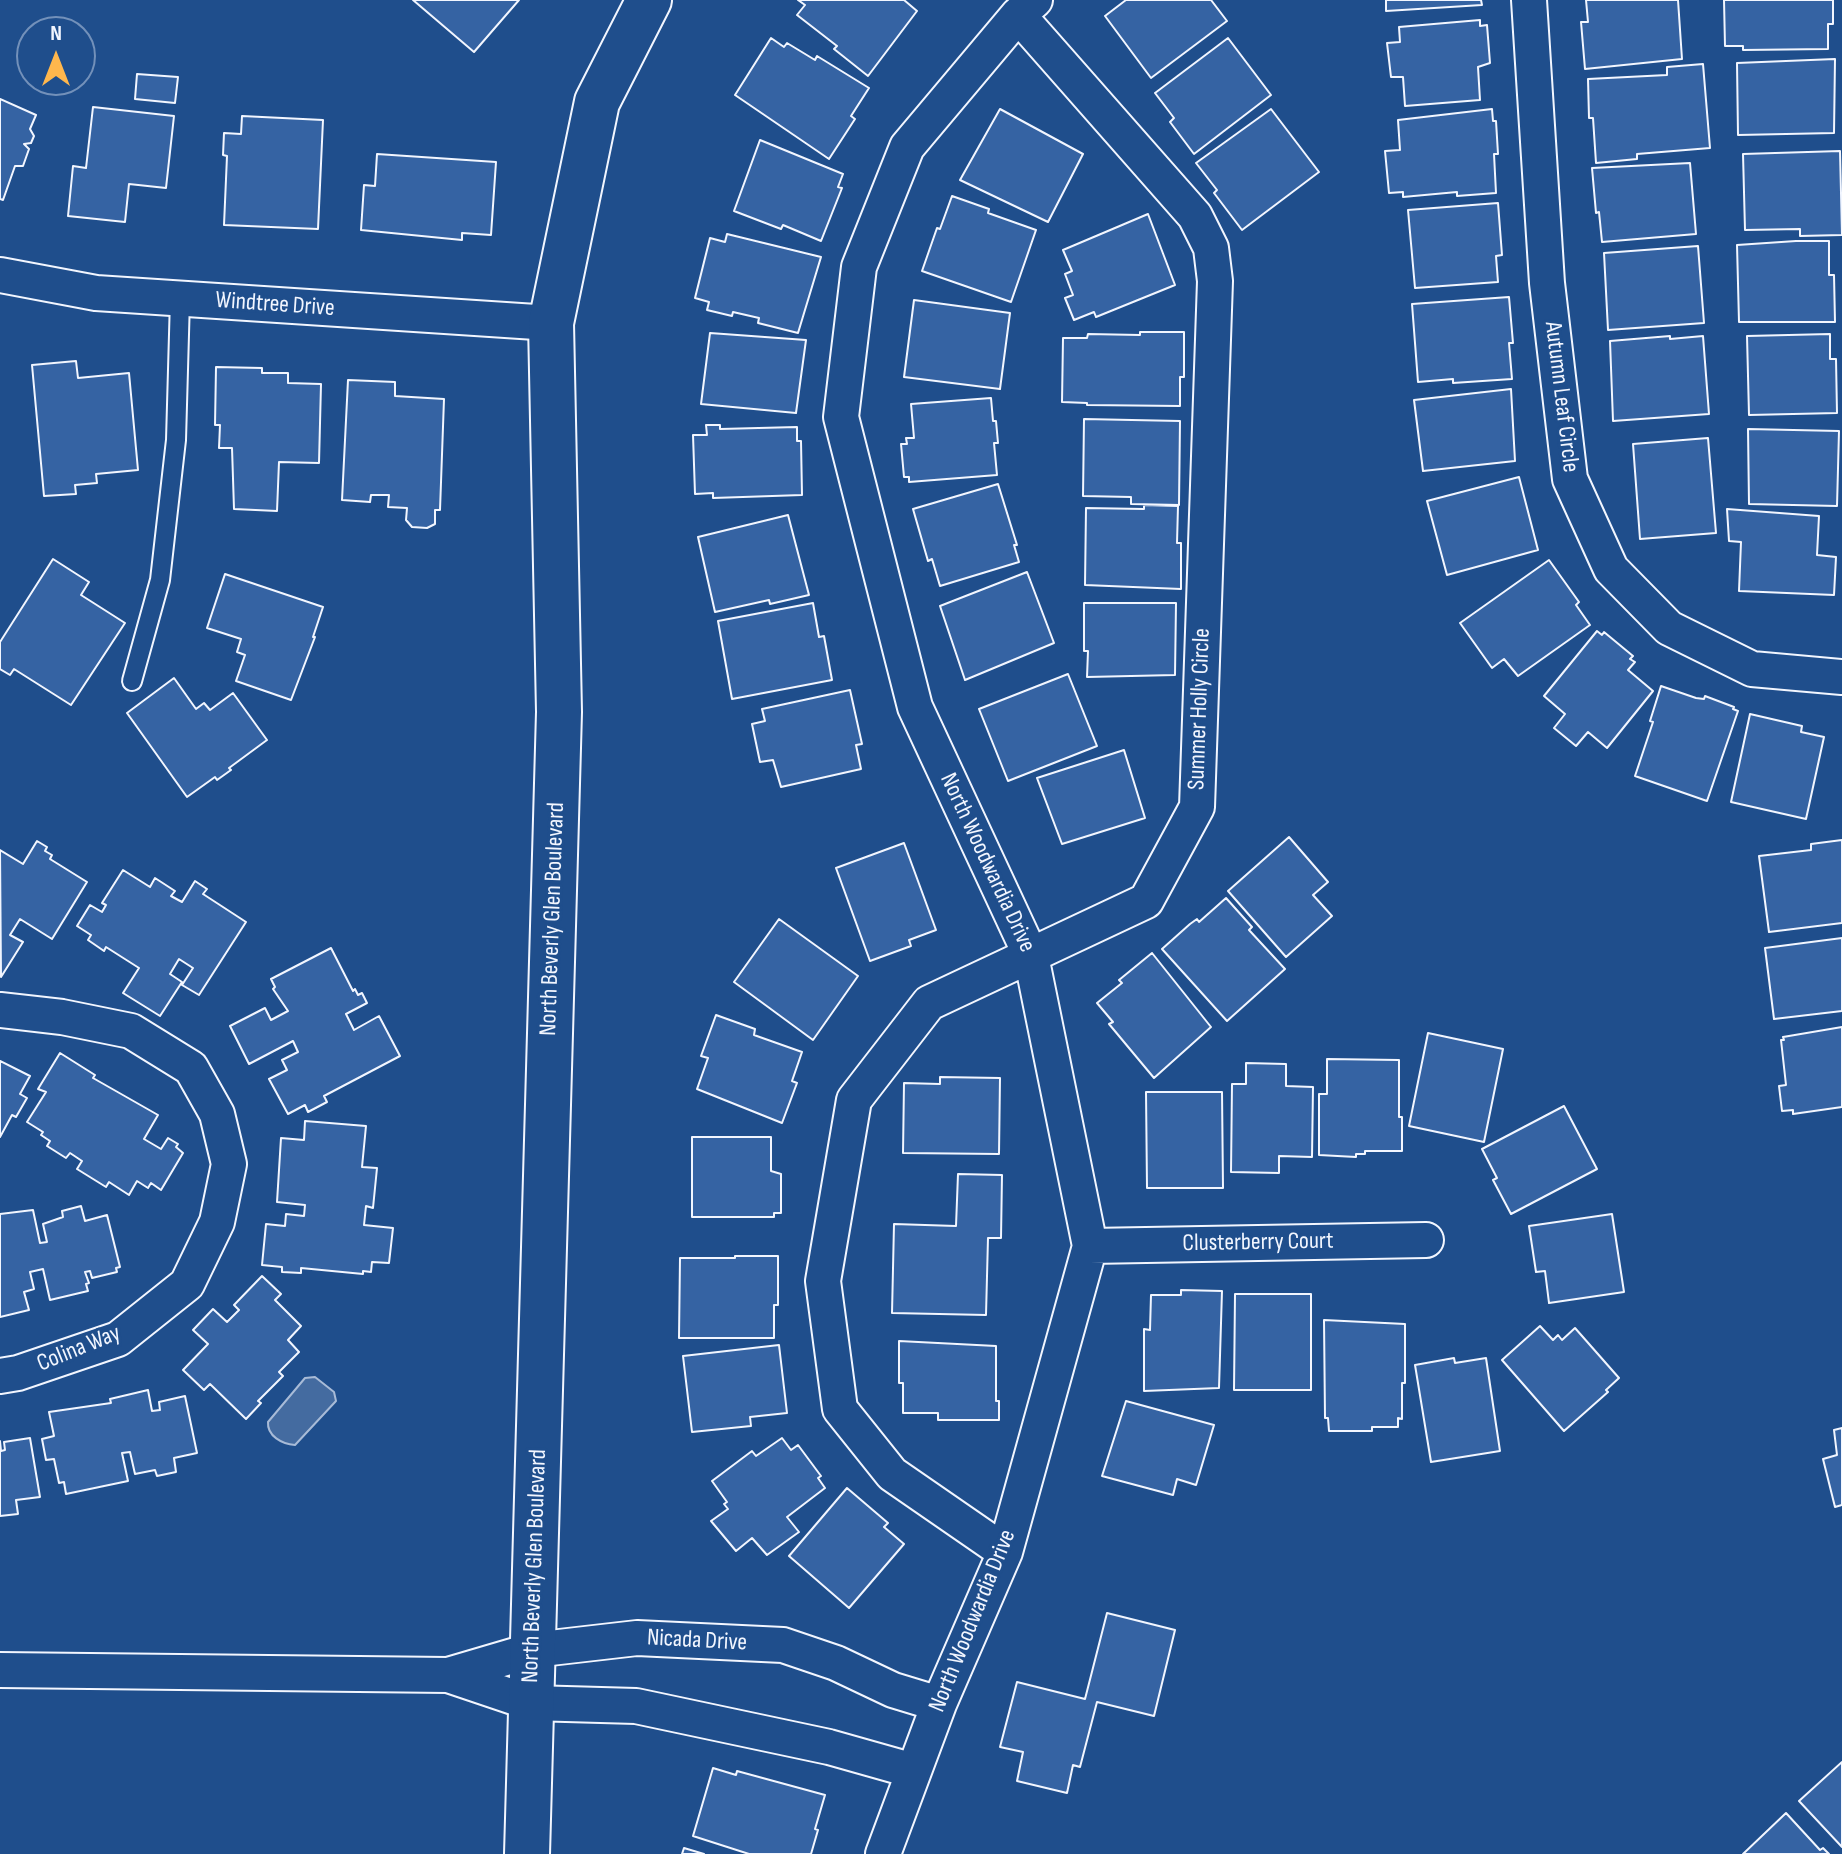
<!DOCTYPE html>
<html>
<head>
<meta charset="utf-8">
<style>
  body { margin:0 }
  #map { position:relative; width:1842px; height:1854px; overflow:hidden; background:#1f4e8c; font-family:"Sofia Sans Condensed",sans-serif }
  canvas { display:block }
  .north { position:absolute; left:16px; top:16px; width:80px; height:80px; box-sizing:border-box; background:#1f4e8c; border:2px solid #7391ba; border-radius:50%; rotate:0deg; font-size:22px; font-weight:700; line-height:32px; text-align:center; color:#f2f6ff }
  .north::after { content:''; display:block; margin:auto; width:28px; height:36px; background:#ffb74d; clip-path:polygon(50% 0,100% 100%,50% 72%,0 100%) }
</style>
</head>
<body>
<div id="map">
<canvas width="1842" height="1854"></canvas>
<div class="north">N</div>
</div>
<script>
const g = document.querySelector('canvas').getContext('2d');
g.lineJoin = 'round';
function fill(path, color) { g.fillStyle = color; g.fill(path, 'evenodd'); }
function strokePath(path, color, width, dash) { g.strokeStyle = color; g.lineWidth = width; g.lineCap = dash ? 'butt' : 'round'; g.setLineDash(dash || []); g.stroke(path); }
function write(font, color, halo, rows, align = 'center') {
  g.font = font + ' "Sofia Sans Condensed",sans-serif'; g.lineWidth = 6; g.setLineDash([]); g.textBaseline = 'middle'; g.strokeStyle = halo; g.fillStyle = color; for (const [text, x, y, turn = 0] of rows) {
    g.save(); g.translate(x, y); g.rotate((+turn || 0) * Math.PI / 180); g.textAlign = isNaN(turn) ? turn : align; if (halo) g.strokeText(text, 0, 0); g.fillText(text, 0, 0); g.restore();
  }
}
const water = new Path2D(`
  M315,1377L334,1392L336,1401L295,1445C282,1444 267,1436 268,1422L305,1378Z`);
fill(water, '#446ba0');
strokePath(water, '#a8bbd7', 2);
const building = new Path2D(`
  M413,0H519L474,52Z
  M798,0H904L917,11L868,76L834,49L837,46L797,15L805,5Z
  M1126,0H1211L1227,21L1151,78L1105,16Z
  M1386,0H1481L1482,5L1386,11Z
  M1586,0H1678L1682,59L1585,69L1581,22H1588Z
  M1724,0H1833V24H1828V49L1743,50V46H1725Z
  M1480,20V26L1487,25L1490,63L1478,67L1480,100L1405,106L1403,77H1391L1387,43L1400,42L1399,27Z
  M771,38L784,47L787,43L815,60L817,56L869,88L851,116L855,119L829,159L735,95Z
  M1228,38L1271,95L1194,154L1170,122L1174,118L1155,93Z
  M1835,59L1834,133L1738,135L1737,63Z
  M1703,64L1710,148L1637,154V159L1596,163L1593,118H1589L1588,79L1667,75V67Z
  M137,74L178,77L175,103L135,99Z
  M0,99L36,115L30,129L34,136L31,143L24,144L29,149L23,166H15L3,200L0,199Z
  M93,107L174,116L166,188L129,184L125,222L68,216L73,166L86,168Z
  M1000,109L1083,154L1048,222L960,180Z
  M1271,109L1319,172L1242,230L1214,193L1217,190L1196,163Z
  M1492,109L1493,121H1496L1498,154H1494L1496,193L1457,196V192L1403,197V192L1389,193L1385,151L1400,150L1398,120Z
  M242,116L323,120L318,229L224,225L227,156L223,155L224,133L241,134Z
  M760,140L843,174L838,187L842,188L821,241L783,225L781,229L734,211Z
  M1840,151L1842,235L1800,236V229L1745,230L1743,154Z
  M377,154L496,162L491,235L462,233V240L361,230L364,185L375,186Z
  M1690,163L1696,234L1602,242L1599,212L1596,213L1592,168Z
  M952,196L989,209L988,213L1036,230L1011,302L922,271L937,228L940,229Z
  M1498,203L1502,255L1496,256L1498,282L1415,288L1408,210Z
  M1148,214L1175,285L1096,317L1094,312L1074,320L1065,298L1073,295L1065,274L1072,271L1063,250Z
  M727,234L821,257L798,333L758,323L759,318L733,312L732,316L707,310L709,302L695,298L710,238L725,242Z
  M1796,241H1829V275H1834L1835,322H1739L1737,245Z
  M1698,246L1704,323L1608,330L1604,253Z
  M1509,297L1513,343H1509L1512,379L1453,383V379L1418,382L1412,304Z
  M914,300L1010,313L1000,389L904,377Z
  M1140,332H1184V377H1180V406L1087,405V403L1062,402L1063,338H1087L1088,334L1140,335Z
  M710,333L806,340L796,413L701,404Z
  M1830,334V359H1836L1837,413L1749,415L1747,336Z
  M1670,336V339L1703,336L1709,414L1613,421L1610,341Z
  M76,361L78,378L129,373L138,470L96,474L97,483L75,485L76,494L44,496L32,365Z
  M216,367L262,368V373H288V383L321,384L319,463L279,462L277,511L234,509L232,448H219L220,425H215Z
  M348,380L395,382V396L444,399L440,510H435V524L427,528L412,527L406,520L407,508L388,507L389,495H371L370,502L342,500Z
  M1511,389L1515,461L1423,471L1414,400Z
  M991,398L993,421H996L998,443H994L997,475L909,482V477H904L901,444H907L906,438H914L911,404Z
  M1084,419L1180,421L1179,505L1131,504V497L1083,496Z
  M706,425H720V429L797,427V441H801L802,495L713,498V493L695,494L693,435H707Z
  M1748,429L1839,431L1837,506L1749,504Z
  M1708,438L1716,533L1640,539L1633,444Z
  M1519,477L1538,550L1447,575L1427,501Z
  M998,484L1017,545H1014L1019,562L940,586L932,559L928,561L913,509Z
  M1144,505L1178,506L1177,543H1181V589L1085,585L1086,508L1144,509Z
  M1727,509L1819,516L1817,555L1836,557L1834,595L1739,591L1741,542L1729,541Z
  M788,515L809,595L770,604L769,600L715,612L698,537Z
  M53,559L89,582L81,595L125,623L71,705L14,669L10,675L0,669V642Z
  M1549,560L1579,602L1576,605L1590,625L1518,676L1504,659L1492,668L1460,623Z
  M1027,572L1054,643L965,680L940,606Z
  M225,574L323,607L313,637H315L291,700L236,681L245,655L237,652L241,639L207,628Z
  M813,603L819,637L824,636L832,680L732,699L718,621Z
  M1084,603H1176L1175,675L1087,677L1088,651H1084Z
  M1597,631L1602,635L1604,632L1633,656L1630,659L1635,662L1628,670L1653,691L1607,748L1588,732L1576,746L1554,728L1565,714L1544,696Z
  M1068,674L1097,746L1008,781L979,709Z
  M174,678L196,709L204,703L210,710L233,693L267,740L229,768L231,770L217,780L215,777L187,797L127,713Z
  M1661,686L1696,698L1704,699L1705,696L1734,707L1733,709L1738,711L1707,801L1635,776L1653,722L1650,721Z
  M850,690L862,744L856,745L861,769L781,787L773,760L760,762L752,724L765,721L762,709Z
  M1750,714L1802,726L1801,732L1824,737L1806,819L1731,802Z
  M1124,750L1145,818L1062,844L1037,778Z
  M1289,837L1328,882L1313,895L1332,916L1286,957L1228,891Z
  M1842,840V923L1769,932L1759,856L1811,850V844Z
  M37,841L47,847L45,851L52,855L50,859L87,882L52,939L20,919L10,935L23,942L1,977L0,850L23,864Z
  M904,843L936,930L909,940L911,946L870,961L836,868Z
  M123,870L150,887L155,878L175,891L171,896L182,902L195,881L207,889L203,894L246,922L199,995L182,985L193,968L179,959L170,974L182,982L160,1016L123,993L139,968L106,947L104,951L88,940L91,935L77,926L90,905L102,912L106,905L102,903Z
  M1226,898L1252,927L1249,930L1285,969L1227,1021L1162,949L1190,924L1197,919L1199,922Z
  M779,919L858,976L813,1040L734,982Z
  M1842,938V1011L1774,1019L1765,948Z
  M331,948L353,991L355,989L358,995L362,993L367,1003L346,1014L354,1030L379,1016L400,1056L324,1096L327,1102L308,1112L305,1105L288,1114L269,1079L287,1070L282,1060L298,1052L293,1041L249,1064L230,1026L265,1008L271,1020L288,1011L273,989L275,987L271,979Z
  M1152,953L1211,1027L1154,1078L1109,1024L1113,1022L1097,1003L1122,983L1119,980Z
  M716,1015L755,1029L754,1035L802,1052L792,1081L797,1083L782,1123L697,1089L708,1058L701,1056Z
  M1842,1027V1107L1793,1114V1110L1782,1111L1779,1086L1786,1085L1781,1040H1784L1783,1037Z
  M1428,1033L1503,1049L1484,1142L1409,1126Z
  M60,1053L95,1075L93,1078L158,1115L144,1139L161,1149L168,1138L178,1144L176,1147L183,1153L161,1190L151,1183L148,1188L137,1181L129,1195L109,1182L106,1187L77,1169L82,1161L70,1153L66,1158L47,1146L50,1141L41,1135L43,1132L27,1122L46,1092L38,1089Z
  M1327,1059L1399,1060V1117H1402V1151H1365V1154H1356V1157L1319,1155V1094H1327Z
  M0,1061L30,1076L20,1094L27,1098L16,1117L12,1115L0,1137Z
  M1246,1063L1286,1064V1086L1313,1087L1312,1157L1279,1156V1173L1231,1172L1232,1084H1246Z
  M940,1077L1000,1078L999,1154L903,1153L904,1083L940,1084Z
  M1146,1092H1222L1223,1188H1147Z
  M1564,1106L1597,1169L1511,1214L1493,1180L1497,1178L1482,1149Z
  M305,1121L366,1126L362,1167L377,1168L373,1208L366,1206L364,1225L393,1228L389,1263L372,1262L371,1272L363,1271V1274L301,1268V1273L282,1272V1267L262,1265L266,1224L285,1226L286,1214L304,1216L305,1205L277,1202L281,1138L304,1140Z
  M692,1137H771V1171L781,1174V1213H774V1217H692Z
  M958,1174L1002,1175L1001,1238H988L986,1315L892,1313L894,1224L956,1226Z
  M81,1206L85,1221L107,1215L120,1267L116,1268L117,1272L92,1278L90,1271L85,1272L89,1283L86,1284L88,1291L50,1300L43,1269L30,1272L34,1289L24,1292L29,1310L0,1317V1214L33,1210L40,1243L47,1242L43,1224L63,1217L62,1211Z
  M1612,1214L1624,1292L1549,1303L1545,1271L1536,1272L1529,1226Z
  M735,1256H778V1305H774V1338H679L680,1258H735Z
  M262,1276L281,1294L275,1300L301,1326L288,1340L299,1352L279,1372L283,1376L258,1401L261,1403L246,1419L210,1384L204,1390L183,1370L208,1344L193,1330L213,1309L227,1322L239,1310L234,1305Z
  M1181,1290L1222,1291L1219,1388L1144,1391V1329L1150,1330L1151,1295H1181Z
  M1235,1294H1311V1390H1234Z
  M1324,1320L1405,1324V1383H1402V1419L1398,1418V1427H1372V1431H1329L1328,1418H1325Z
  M1540,1326L1553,1340L1558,1335L1562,1340L1575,1328L1619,1378L1606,1390L1608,1392L1564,1431L1502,1360Z
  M899,1341L996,1346V1401H999V1420H938V1413H903V1383H899Z
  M779,1345L787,1413L750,1417L751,1426L692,1432L683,1356Z
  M1454,1358L1455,1363L1486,1358L1500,1451L1431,1462L1415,1365Z
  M148,1390L152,1411L160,1410L159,1402L185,1396L197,1453L174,1458L176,1472L157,1476L155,1470L135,1474L130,1452L122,1453L128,1481L66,1494L64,1482L59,1483L54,1459L46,1460L42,1439L54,1436L49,1412L111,1403L110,1399Z
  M1126,1401L1214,1425L1196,1485L1177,1479L1173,1495L1102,1476Z
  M1842,1428V1505L1835,1507L1823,1459L1837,1455L1834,1430Z
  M30,1438L40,1497L16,1500L18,1514L0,1516V1441L1,1451L5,1450L4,1442Z
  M782,1438L791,1450L798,1445L821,1476L818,1478L825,1488L787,1517L799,1532L767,1555L752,1538L736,1551L711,1521L728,1509L724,1504L727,1502L712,1481L752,1451L756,1456Z
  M847,1488L888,1523L884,1527L904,1544L849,1608L789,1556Z
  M1107,1613L1175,1630L1154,1716L1097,1702L1080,1767L1073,1765L1067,1793L1017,1781L1023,1752L1000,1747L1017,1682L1085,1699Z
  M1842,1762V1847L1799,1801Z
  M713,1768L736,1775L737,1771L825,1795L815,1829L818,1830L811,1854H749L693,1836Z
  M1786,1813L1820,1850L1823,1848L1829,1854H1743Z
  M684,1848L704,1854H682Z`);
fill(building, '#3563a3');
strokePath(building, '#f2f6ff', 2);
const service = new Path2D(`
  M132,681L160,580L176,440L180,299`);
const minor = new Path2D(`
  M1529,0L1547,283L1570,479L1611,569L1669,628L1752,669L1842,677
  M0,275L96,293L551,323
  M0,1010L62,1017L131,1031L191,1068L217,1114L229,1164L217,1222L187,1284L118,1339L18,1373L0,1376
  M1090,1246L1426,1240
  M1005,1552L892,1474L840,1409L823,1281L854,1100L929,1003L1146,901L1197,807L1215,281L1211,248L1195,216L1018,15
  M0,1670L448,1675L533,1650L637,1638L783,1645L836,1663L893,1690L939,1704
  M448,1675L531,1703L636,1706L829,1747L914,1771
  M883,1854L939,1704L1005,1552L1090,1246L1031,956L915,707L841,417L859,267L907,147L1018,15L1035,0`);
const secondary = new Path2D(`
  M527,1854L559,712L551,323L597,102L649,0`);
strokePath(service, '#f2f6ff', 22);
strokePath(minor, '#f2f6ff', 38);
strokePath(secondary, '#f2f6ff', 48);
strokePath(service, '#1f4e8c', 18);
strokePath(minor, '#1f4e8c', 34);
strokePath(secondary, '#1f4e8c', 44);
write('24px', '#f2f6ff', '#1f4e8c', [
  ["Windtree Drive",275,305,4],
  ["Autumn Leaf Circle",1561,397,83],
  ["Summer Holly Circle",1200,709,-88],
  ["North Woodwardia Drive",987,863,65],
  ["North Beverly Glen Boulevard",553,919,-88],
  ["Clusterberry Court",1258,1243,-1],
  ["Colina Way",79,1349,-22],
  ["North Beverly Glen Boulevard",535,1566,-88],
  ["North Woodwardia Drive",973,1621,-68],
  ["Nicada Drive",697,1641,3]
]);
</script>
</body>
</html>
